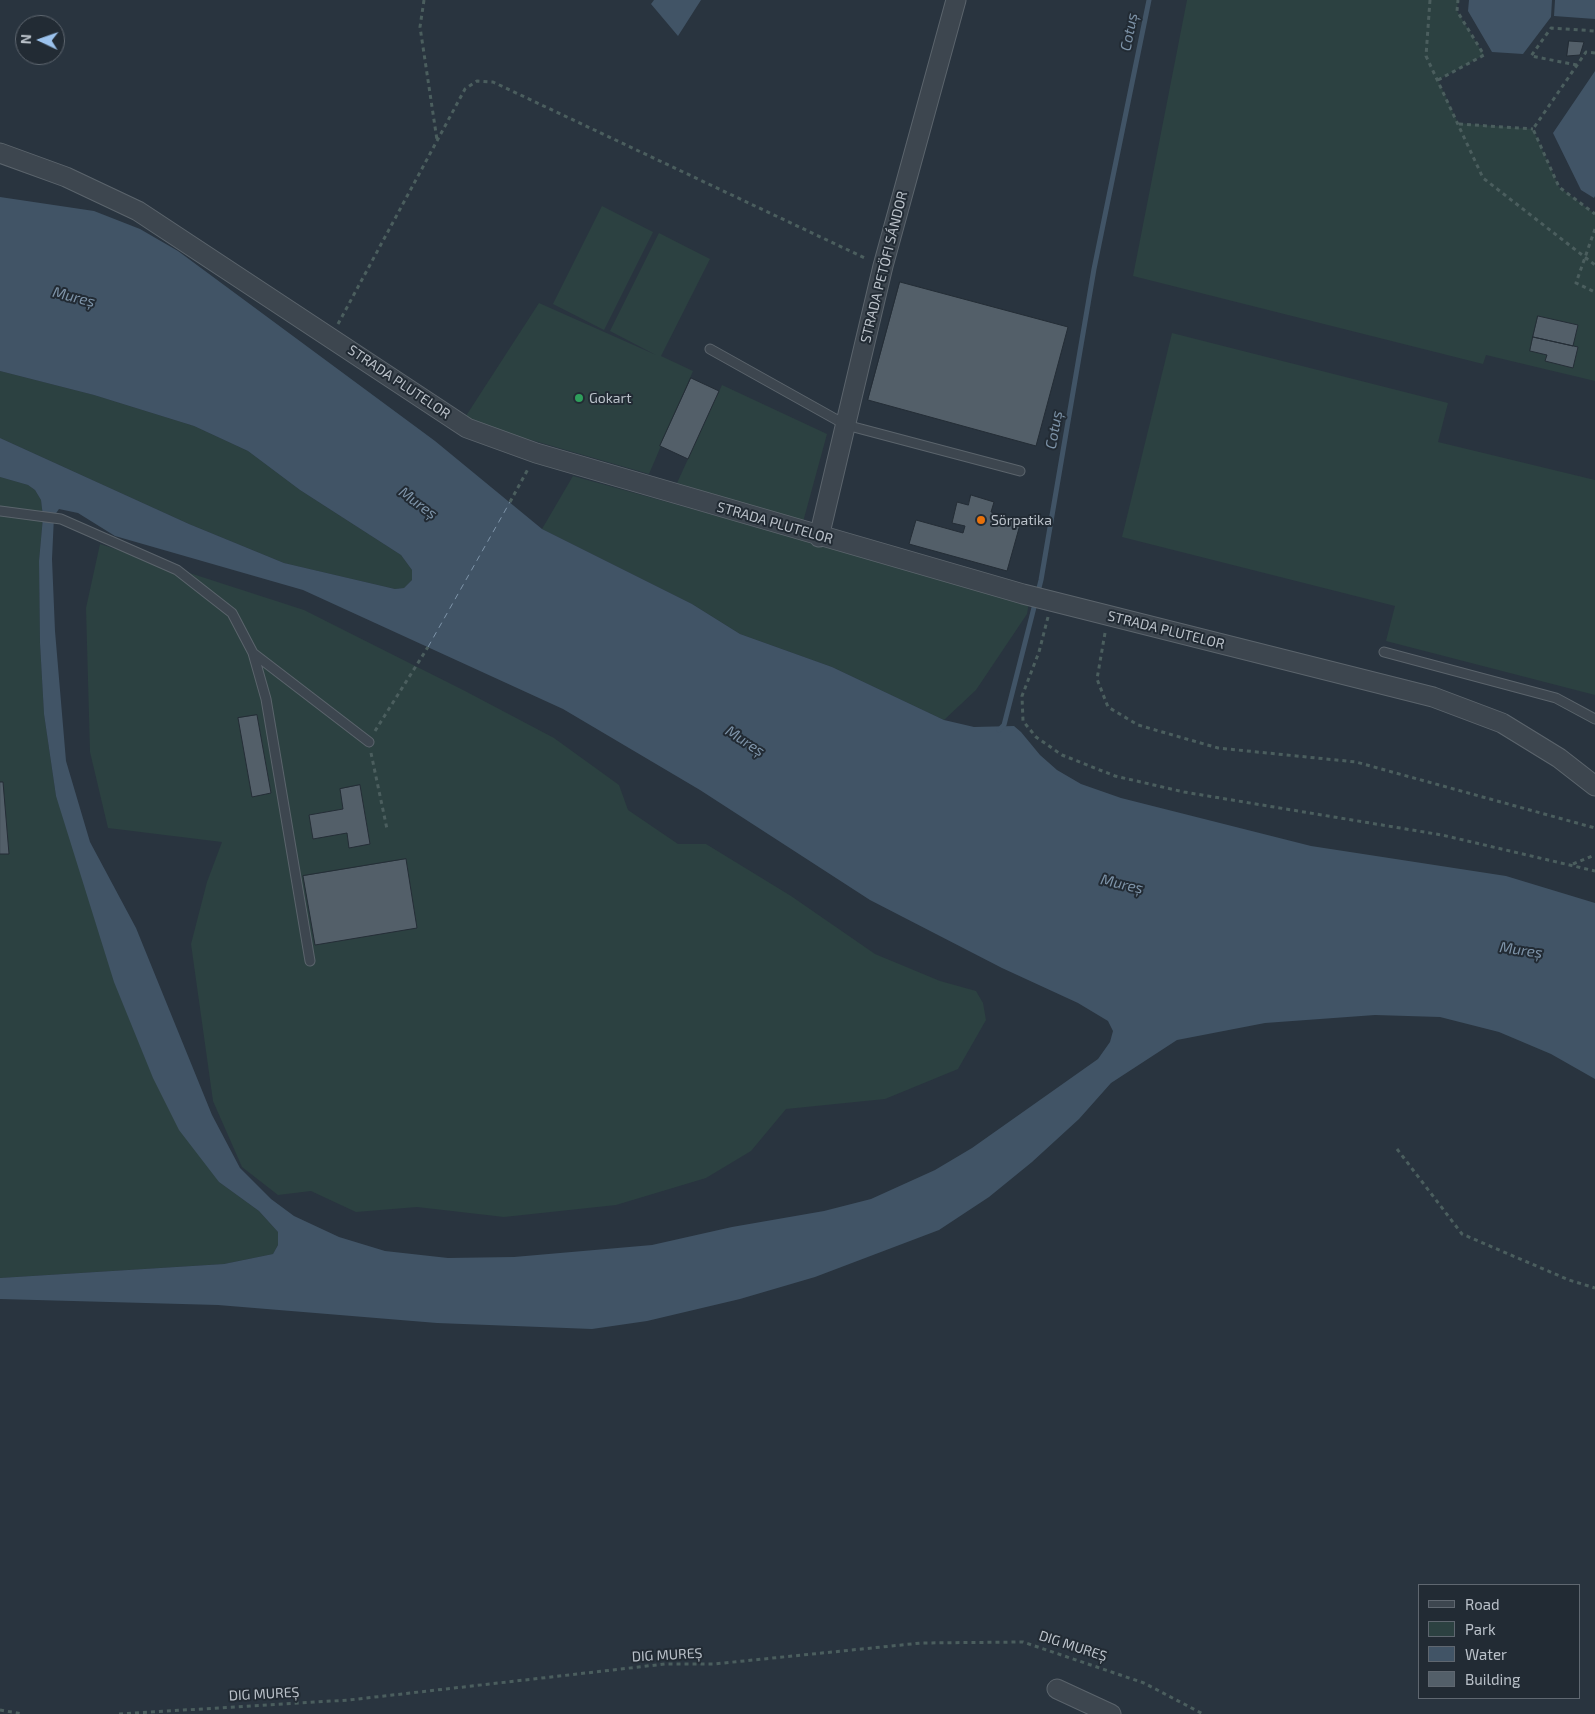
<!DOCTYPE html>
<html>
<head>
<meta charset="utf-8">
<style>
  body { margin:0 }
  #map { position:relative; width:1595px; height:1714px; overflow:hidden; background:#29343f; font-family:"Exo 2",sans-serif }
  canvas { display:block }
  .legend { position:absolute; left:1418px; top:1584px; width:162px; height:115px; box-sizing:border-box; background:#222b34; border:1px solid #5f6770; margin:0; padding:6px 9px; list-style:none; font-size:15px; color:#bac1c9 }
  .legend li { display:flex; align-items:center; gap:10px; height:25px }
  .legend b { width:25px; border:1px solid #5f6770 }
  .north { position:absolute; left:15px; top:15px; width:50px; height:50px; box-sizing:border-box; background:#222b34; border:1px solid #5f6770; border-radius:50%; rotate:273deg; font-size:14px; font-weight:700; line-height:20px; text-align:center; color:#bac1c9 }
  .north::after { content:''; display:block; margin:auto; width:18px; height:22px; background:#9bc2ed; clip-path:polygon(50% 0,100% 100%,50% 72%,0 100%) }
</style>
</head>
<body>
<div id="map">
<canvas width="1595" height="1714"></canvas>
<ul class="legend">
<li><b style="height:6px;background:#3d464f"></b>Road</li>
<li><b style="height:14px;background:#2c4141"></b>Park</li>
<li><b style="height:14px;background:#415466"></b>Water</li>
<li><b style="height:14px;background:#535f69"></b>Building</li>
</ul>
<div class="north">N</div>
</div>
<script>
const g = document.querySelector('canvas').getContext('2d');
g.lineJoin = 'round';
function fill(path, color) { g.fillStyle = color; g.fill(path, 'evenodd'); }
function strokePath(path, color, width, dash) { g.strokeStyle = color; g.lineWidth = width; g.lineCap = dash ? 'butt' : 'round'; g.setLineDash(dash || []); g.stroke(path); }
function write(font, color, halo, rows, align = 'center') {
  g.font = font + ' "Exo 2",sans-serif'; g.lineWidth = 4; g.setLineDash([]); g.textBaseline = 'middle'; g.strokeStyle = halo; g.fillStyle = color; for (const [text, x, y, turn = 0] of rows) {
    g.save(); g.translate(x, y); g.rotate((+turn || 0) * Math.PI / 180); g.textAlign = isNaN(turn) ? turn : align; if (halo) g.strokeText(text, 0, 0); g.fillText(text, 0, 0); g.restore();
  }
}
fill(new Path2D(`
  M1187,0H1458L1457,11L1484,55L1438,80L1458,123L1533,129L1559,187L1595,214V381L1486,355L1483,364L1133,276Z
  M602,206L653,232L604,330L553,304Z
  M659,233L710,259L661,356L693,371L649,474L469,422L464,419L539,303L656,355L610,331Z
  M1172,333L1448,403L1438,442L1595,480V695L1386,641L1395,606L1122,537Z
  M0,371L94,395L194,426L248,451L300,490L401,555L412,570V580L404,588L395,589L284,563L189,524L0,438Z
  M722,385L827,434L803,522L677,483Z
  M573,476L1029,602L1027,614L976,690L944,720L832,667L740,634L692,604L542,529Z
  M0,477L28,485L35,490L41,500L43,517L39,561L40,643L44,714L56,796L219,1182L259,1211L278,1232V1245L273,1254L224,1264L0,1278Z
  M100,544L304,610L465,691L554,738L619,785L628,810L678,844H706L791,896L875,954L940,981L976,991L983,1003L986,1020L958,1069L885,1099L786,1109L751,1151L706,1178L616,1205L504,1217L417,1207L356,1212L311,1191L278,1195L242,1167L213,1101L191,944L207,882L222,842L108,828L90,752L86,608Z`), '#2c4141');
fill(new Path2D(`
  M654,0H701L678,36L651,4Z
  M1469,0H1552L1551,17L1523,54L1492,52L1468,11Z
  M1555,0H1595V19L1554,16Z
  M1595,71V196L1594,198L1581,190L1553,133Z
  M0,197L94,211L140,229L178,251L435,441L542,529L692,604L740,634L832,667L944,720L974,727L1014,726L1021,732L1040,755L1057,770L1081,784L1121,798L1311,846L1506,876L1595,903V1079L1551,1054L1499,1032L1440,1017L1375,1015L1265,1023L1177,1040L1111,1083L1079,1119L1032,1162L989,1197L939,1230L815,1277L740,1299L647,1321L592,1329L437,1323L218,1305L0,1299V1278L224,1264L273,1254L278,1245V1232L259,1211L219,1182L179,1130L153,1078L114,982L56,796L44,714L40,643L39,561L43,517L41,500L35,490L28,485L0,477V438L189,524L284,563L395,589L404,588L412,580V570L401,555L300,490L248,451L194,426L94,395L0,371ZM59,509L78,513L115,536L303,590L563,709L700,790L870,900L1002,968L1078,1003L1108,1021L1113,1031L1110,1042L1098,1059L972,1148L935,1170L871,1199L824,1211L732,1227L652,1245L514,1257L448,1258L385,1251L339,1237L294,1216L271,1199L240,1168L212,1115L136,928L90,842L66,761L55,631L52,559L54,516Z`), '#415466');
strokePath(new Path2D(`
  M999,730L1004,725L1041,580L1094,269L1149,0`), '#415466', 5);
strokePath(new Path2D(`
  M428,647L510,502`), '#7e94a9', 1, [6, 5]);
const building = new Path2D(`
  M1569,41L1584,42L1580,55L1567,56Z
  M900,282L1068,327L1036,446L868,400Z
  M1538,316L1578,325L1573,346L1533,337Z
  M1533,337L1578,347L1573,368L1545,361L1547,355L1530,351Z
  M691,378L719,391L688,459L660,446Z
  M971,495L994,502L991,512L1021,521L1007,571L909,544L916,520L963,533L965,526L952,523L957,502L968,505Z
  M257,715L271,793L252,797L238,718Z
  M0,782H3L9,854H0Z
  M360,785L370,844L349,848L347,833L313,839L309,815L343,809L340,789Z
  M406,859L417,928L315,945L303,876Z`);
fill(building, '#535f69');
strokePath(building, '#242d36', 1);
const lane = new Path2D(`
  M710,349L846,425L1020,471
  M0,511L61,519L177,570L232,613L253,653L266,699L310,961
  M1384,652L1556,698L1595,719
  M253,653L369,742`);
const street = new Path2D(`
  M0,153L66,177L138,211L467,428L536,453L1023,594L1433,697L1502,723L1559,758L1595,786
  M819,537L883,266L956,0
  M1057,1689L1111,1714`);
strokePath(lane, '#5b646c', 11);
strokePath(street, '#5b646c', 21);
strokePath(new Path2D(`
  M424,0L420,27L437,140
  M1430,0L1426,56L1483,178L1595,265
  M1595,53L1586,52L1533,129L1559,187L1595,214
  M1577,65L1531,56L1551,28L1595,31
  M1438,80L1484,55L1457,11L1458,0
  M1459,124L1533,129
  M1595,229L1576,283L1595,292
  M338,324L465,89L477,81L493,82L867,259
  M510,502L528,469
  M1048,617L1039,652L1022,696L1023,721L1036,737L1062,755L1115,776L1184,792L1442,835L1595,871
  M1105,633L1097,679L1108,707L1138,725L1218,748L1356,762L1595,828
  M375,731L428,647
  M371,753L387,829
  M1573,864L1595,855
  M1397,1149L1462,1234L1569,1280L1595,1288
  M0,1710L23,1714
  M119,1714L349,1700L665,1664H714L921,1643L1023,1642L1144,1683L1203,1714`), '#4b5e5e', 3, [4, 4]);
strokePath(lane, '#3d464f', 9);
strokePath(street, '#3d464f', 19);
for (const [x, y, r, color] of [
  [579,398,5,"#2e9e5b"],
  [981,520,5,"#e8710a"]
]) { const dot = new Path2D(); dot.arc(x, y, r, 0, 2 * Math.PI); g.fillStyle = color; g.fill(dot); strokePath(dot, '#222b34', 2); }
write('14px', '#bac1c9', '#222b34', [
  ["STRADA PETÖFI SÁNDOR",884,267,-76],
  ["STRADA PLUTELOR",399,382,34],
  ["STRADA PLUTELOR",775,523,16],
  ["STRADA PLUTELOR",1166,630,14],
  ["DIG MUREȘ",1073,1646,18],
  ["DIG MUREȘ",667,1655,-3],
  ["DIG MUREȘ",264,1694,-3]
]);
write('14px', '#bac1c9', '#222b34', [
  ["Gokart",589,398],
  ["Sörpatika",991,520]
], 'left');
write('italic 15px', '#7e94a9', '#222b34', [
  ["Cotuș",1129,32,-79],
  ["Mureș",74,297,14],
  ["Cotuș",1054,430,-80],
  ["Mureș",418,503,36],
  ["Mureș",745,741,33],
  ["Mureș",1122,884,13],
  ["Mureș",1521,950,8]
]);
</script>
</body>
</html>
